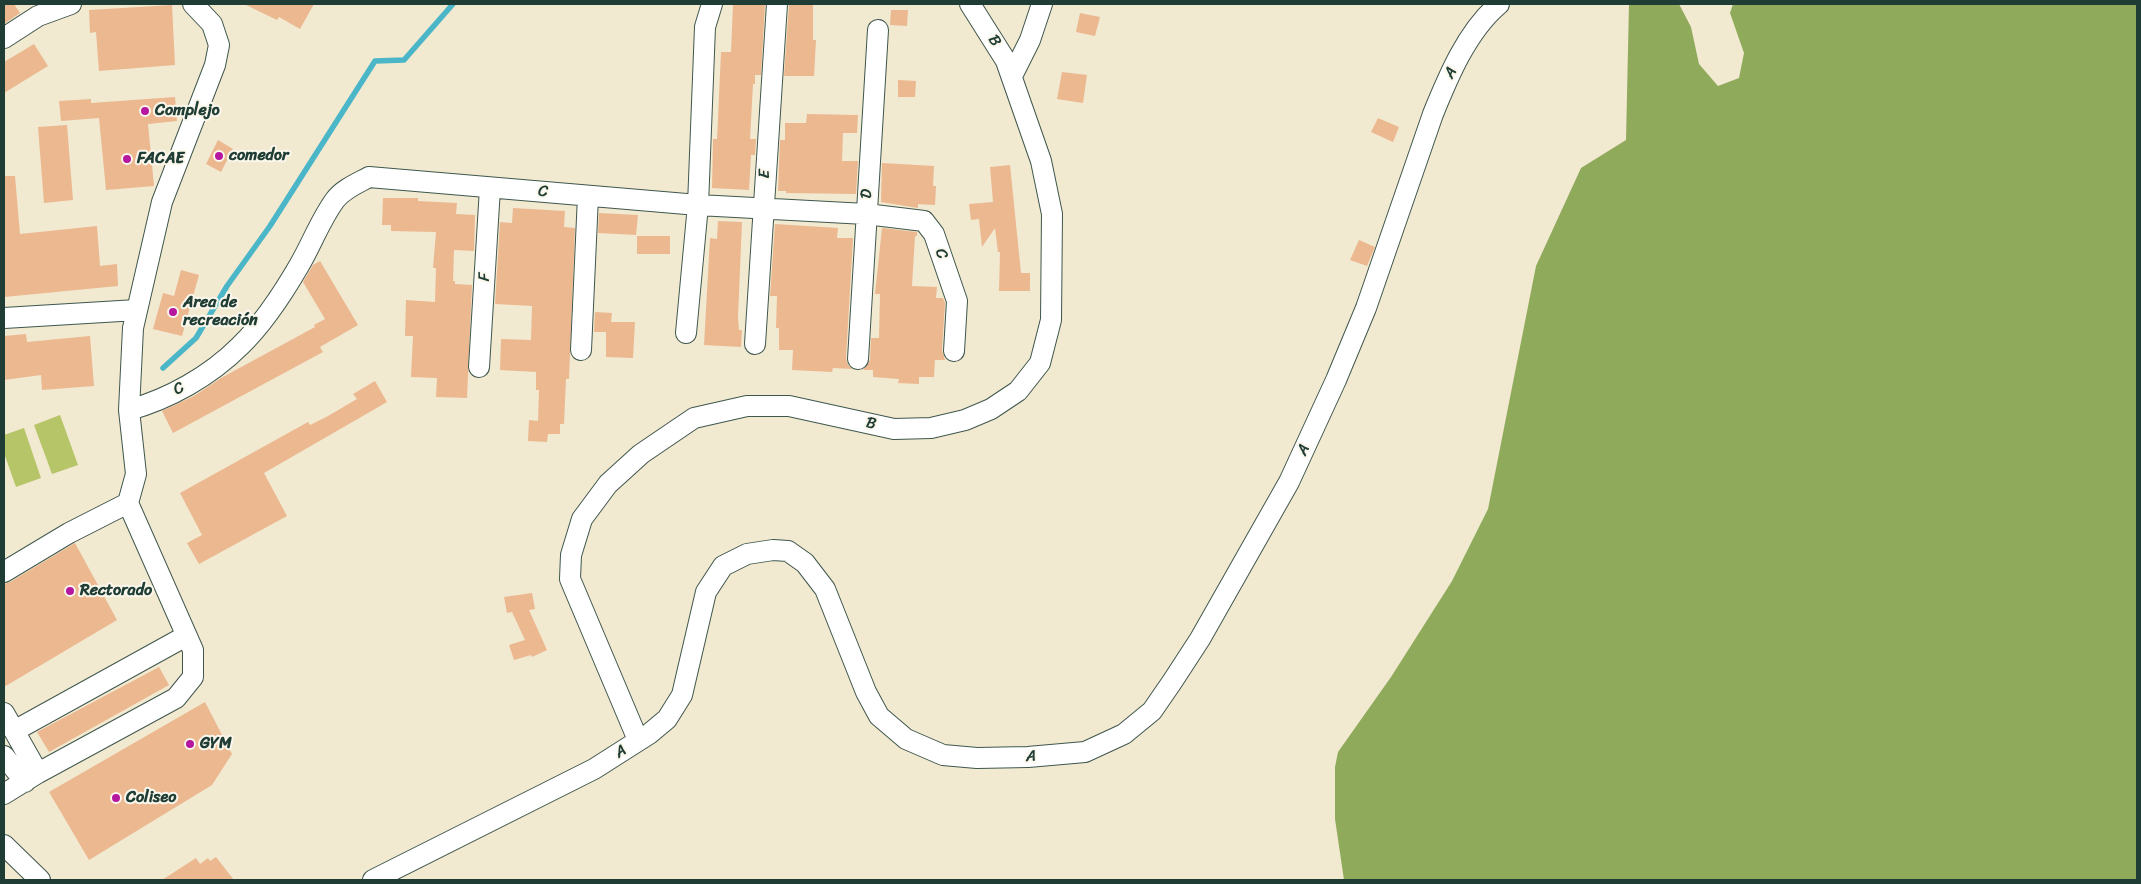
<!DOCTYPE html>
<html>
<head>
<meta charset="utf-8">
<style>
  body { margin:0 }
  #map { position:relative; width:2141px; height:884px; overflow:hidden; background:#f2e9d1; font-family:Sriracha,sans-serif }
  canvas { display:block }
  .frame { position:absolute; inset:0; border:5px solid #1f3d34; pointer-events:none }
</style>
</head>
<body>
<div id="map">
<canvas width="2141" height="884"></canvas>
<div class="frame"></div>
</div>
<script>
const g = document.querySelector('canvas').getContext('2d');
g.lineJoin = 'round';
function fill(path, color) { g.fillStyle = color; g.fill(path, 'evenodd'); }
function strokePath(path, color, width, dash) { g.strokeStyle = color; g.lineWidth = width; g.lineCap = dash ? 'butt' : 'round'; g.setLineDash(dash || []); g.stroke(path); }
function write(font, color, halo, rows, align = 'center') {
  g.font = font + ' Sriracha,sans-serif'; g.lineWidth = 4; g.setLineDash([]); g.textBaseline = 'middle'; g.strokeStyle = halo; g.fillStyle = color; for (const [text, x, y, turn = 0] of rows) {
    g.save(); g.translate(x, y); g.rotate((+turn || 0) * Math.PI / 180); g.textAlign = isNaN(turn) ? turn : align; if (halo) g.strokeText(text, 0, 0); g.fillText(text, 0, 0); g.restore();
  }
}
fill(new Path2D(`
  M60,415L78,465L52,474L34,425Z
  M24,428L41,478L16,487L4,453V435Z`), '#b6c568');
fill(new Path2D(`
  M1629,4H1679L1691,27L1699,64L1718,86L1739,78L1744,53L1730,13L1733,4H2137V880H1344L1335,819V767L1338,752L1391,677L1452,581L1488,509L1536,266L1581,168L1626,140Z`), '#90aa5c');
strokePath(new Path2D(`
  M163,368L196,338L227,286L270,226L375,61L404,60L453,4`), '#4ab6c7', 5.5);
fill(new Path2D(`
  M4,4H14L20,13L4,24Z
  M244,4H314L300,29L279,17L277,20Z
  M733,4H765L761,75H755V84H753L750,139H756L755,155H751L749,190L712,188L713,139H717L721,52H731Z
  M789,4H813V40H816L814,76H784Z
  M172,5L175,65L99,71L96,32L90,33L89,10Z
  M891,10H908L907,26L890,25Z
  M1080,13L1100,17L1095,36L1076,32Z
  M34,44L48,66L4,93V62Z
  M1062,72L1087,75L1083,103L1057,99Z
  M898,80L916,81L915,97H898Z
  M175,97L177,121L148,124L154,186L106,190L99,118L61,121L59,101L91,99V103Z
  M807,114L858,115L857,133H843L842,161H858L856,194L786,193V191H778L780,140H785V123H806Z
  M1378,118L1399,127L1393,142L1371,132Z
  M67,125L73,200L44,203L38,127Z
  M218,140L233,149L221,172L206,164Z
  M882,163L934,166L933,186H936L935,205L918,204V208L881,202Z
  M1010,165L1021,273H1030V291H999L1000,252H998L995,228L982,247L979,219L971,220L969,204L993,202L990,167Z
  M4,176H15L20,234L97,226L100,266L117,264L118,286L4,297Z
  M383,198H418V201L457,203L456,214L475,215L474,251L454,250L453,281H455V284L472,285L467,398L436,397L437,378L411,377L413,336H405L406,300L435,302L436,268H433L436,232L391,231V225H382Z
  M513,208L565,211L564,227L575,228L569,379H566L564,424H560V434H548L547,442L528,441L529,420L538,421L539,390H536V372L500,370L501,339L531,340L532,306L495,304L500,222L512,223Z
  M599,213L638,215L636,235L598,233Z
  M718,221L742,222L738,317L739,330H742L741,347L704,345L710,238L717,239Z
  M775,224L838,228L837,238H853L846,358L848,365L852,369L833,368L832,372L792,370L793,350H779V328H776L777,296H770Z
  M882,228L917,232V236H915L912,286L937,287L936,298H943L945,303L942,350L945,360H935L934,377H919V384L898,383L899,379L873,377V370H863L870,360L871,338H879L880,294H875Z
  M637,236H670V254H637Z
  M1359,240L1375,247L1367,266L1350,260Z
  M320,261L358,325L320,347L323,352L173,433L162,411L194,396L221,378L315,327L314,325L325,319L303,282L313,265Z
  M181,270L199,275L182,336L153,329L163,293L174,296Z
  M595,312L612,313L611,322H635L633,358L606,357V332H594Z
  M26,334L27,342L90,336L94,386L42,390L41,375L4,380V336Z
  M375,381L387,402L264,473L287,516L199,564L187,543L202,535L180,493L308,422L310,425L328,416L357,399L353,394Z
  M75,543L117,620L4,687V584L10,582Z
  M532,593L535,609L529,610L547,650L532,657L531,655L514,660L509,645L525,640L512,612L507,613L504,597Z
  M159,667L169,685L49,752L37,732Z
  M205,702L232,754L212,785L89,860L49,792Z
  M216,857L234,880H162L196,858L200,864L208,858L210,861Z`), '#ebb890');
const minor = new Path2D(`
  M4,38L38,16L71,4
  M1012,76L1030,40L1042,4
  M4,318L137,310
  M686,333L698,205L705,27L712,4
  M755,344L777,4
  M581,350L588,196
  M858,359L878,30
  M479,367L490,188
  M129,410C169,399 210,376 240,346C262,325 285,290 300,264C312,243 321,219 335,200C343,189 358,183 369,177L698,205L866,214L924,221L934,234L957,301L954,351
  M4,572L69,533L128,503
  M4,713L38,773
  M14,731L186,636
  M638,740L570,579L571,555L582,519L608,484L641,454L694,418L747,406H789L894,429L931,428L965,420L991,409L1018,391L1040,363L1051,320L1052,214L1041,161L1006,61L970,4
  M4,756L25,782
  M4,794L38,773L176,698L193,677V650L128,503L136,474L129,410L133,328L162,202L215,65L219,45L212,24L193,4
  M4,845L40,880
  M373,880L594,769L649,734L667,719L682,695L706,592L723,566L747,554L773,550L788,551L805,563L825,589L866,692L879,716L906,739L943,755L977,758L1028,757L1085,752L1124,734L1152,711L1172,682L1200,639L1289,482L1336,380L1366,308L1433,114C1448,77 1467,31 1499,4`);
strokePath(minor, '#3f574c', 22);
strokePath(minor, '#fff', 20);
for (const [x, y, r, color] of [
  [145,111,5,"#b5179e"],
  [219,156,5,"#b5179e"],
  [127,159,5,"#b5179e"],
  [173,312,5,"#b5179e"],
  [70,591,5,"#b5179e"],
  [190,744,5,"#b5179e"],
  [116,798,5,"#b5179e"]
]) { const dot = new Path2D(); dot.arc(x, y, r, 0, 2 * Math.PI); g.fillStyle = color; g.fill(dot); strokePath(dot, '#fbf7ec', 2); }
write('16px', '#1f3d34', '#fbf7ec', [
  ["B",994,41,58],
  ["A",1451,73,-63],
  ["E",765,174,-86],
  ["C",543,192,5],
  ["D",867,194,-86],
  ["C",941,254,71],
  ["F",485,277,-87],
  ["C",179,389,-30],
  ["B",871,424,12],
  ["A",1304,450,-66],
  ["A",621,752,-33],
  ["A",1031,757,-4]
]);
write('bold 16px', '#1f3d34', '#fbf7ec', [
  ["Complejo",155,111],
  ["comedor",229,156],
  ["FACAE",137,159],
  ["Area de",183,303],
  ["recreación",183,321],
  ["Rectorado",80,591],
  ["GYM",200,744],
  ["Coliseo",126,798]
], 'left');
</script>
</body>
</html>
